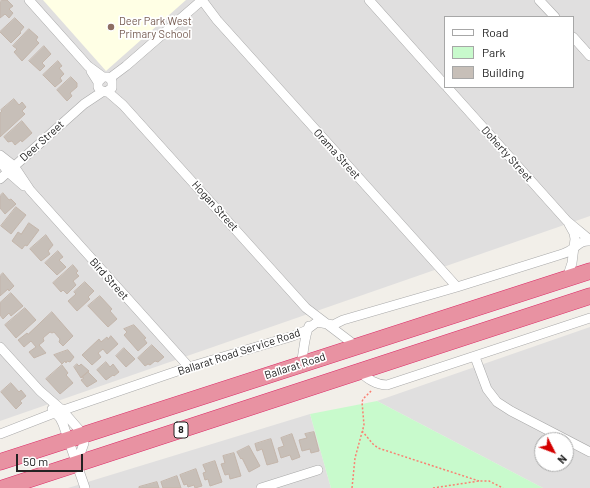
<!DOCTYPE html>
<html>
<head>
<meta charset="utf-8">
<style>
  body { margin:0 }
  #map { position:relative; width:590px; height:488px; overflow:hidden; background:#f2efe9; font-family:Barlow,sans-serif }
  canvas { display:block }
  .legend { position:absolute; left:444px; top:16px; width:130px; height:72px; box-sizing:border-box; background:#fff; border:1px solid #a7a7a7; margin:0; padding:5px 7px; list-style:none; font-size:12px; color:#222 }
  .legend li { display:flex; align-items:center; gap:8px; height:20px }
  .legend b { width:20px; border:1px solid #a7a7a7 }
  .north { position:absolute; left:534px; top:432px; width:40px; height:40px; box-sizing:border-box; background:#fff; border:1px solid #a7a7a7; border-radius:50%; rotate:132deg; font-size:11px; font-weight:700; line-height:16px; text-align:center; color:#222 }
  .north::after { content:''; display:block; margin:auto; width:14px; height:18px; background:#d40000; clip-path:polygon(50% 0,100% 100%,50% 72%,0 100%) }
  .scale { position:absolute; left:16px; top:454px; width:67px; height:18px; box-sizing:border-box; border:2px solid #222; border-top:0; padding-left:5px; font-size:12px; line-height:14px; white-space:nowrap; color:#222; -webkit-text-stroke:3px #fff; paint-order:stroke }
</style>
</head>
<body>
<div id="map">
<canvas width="590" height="488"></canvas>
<ul class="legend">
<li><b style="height:5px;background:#fff"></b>Road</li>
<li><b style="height:11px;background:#c8facc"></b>Park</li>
<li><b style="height:11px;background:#c7bfb8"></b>Building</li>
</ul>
<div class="north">N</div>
<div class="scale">50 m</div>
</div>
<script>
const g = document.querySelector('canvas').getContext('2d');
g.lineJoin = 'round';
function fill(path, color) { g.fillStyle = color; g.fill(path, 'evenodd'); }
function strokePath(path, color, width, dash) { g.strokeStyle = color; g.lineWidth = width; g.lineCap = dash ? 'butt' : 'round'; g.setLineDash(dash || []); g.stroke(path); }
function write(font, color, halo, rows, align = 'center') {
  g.font = font + ' Barlow,sans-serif'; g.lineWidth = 3.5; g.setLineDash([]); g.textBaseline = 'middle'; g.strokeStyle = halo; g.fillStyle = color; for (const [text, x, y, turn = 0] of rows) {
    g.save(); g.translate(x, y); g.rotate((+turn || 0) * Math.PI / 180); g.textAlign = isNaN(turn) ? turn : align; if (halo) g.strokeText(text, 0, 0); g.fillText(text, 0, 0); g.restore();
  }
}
fill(new Path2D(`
  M0,0H590V216L0,421ZM445,17H573V87H445Z
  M590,327V488H543L377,401ZM542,440H566V464H542Z
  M310,414L331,488H68Z`), '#e0dfdf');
fill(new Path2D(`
  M43,0H186L106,71Z`), '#ffffe5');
fill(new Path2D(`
  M377,401L543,488H331L310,414Z`), '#c8facc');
const building = new Path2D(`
  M2,0H7L13,6L9,9L13,13L9,18L5,14L0,18V2Z
  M15,18L24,27L20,32L21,33L11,43L0,32Z
  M29,29L38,37L36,40L39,43L22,61L14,52L17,49L13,46Z
  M44,46L51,54L42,63L45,66L40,71L29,61Z
  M58,61L62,66L59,68L64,74L60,78L62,81L55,87L43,75Z
  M71,77L77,83V87L70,93L72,96L67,101L57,90Z
  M14,99L19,105L22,102L26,107L22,111L25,114L0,137V113L2,111L1,110Z
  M22,121L32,133L22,142L21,140L15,145L12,141L8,142L4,137Z
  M3,193L9,200L11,199L16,204L5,214L0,208V196Z
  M16,207L26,215L11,234L1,226Z
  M29,223L39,230L27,246L25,245L22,249L12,241L18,232L21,234Z
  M46,235L53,245L48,251L50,254L41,261L30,249Z
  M58,251L63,257L59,260L66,267L57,275L45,263Z
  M73,265L78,271L76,273L79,276L73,281L76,285L67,294L63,290L61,292L53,283Z
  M3,273L14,286L9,291L8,289L0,296V276Z
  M85,282L94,291L88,297L90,299L77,311L68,301L76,294L74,292Z
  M11,293L23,306L11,316L9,313L3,319L0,315V303Z
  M100,296L112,309L110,311L117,319L108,327L88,306Z
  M25,308L36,320L16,338L5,325Z
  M52,312L73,336L63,346L59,342L60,339L54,332L52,333L50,332L43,338L44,341L39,345L46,353L34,358L29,352L36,347L31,341L24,347L18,340L27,333L28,334Z
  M134,325L146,338L144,339L147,343L138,351L124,335L127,332L124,329Z
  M111,336L118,344L107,354L103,349L98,353L101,357L92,365L82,355L99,339L101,342L107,337L108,339Z
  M152,345L164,357L158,362L155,361L150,365L148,364L145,366L138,358Z
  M124,348L135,359L126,367L116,356Z
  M68,350L74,357L70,362L67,361L66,363L65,361L62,364L54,355Z
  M106,362L110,367L113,364L119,372L114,376L113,375L106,380L97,370Z
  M77,364L79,366L81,364L89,371L81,378L74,367Z
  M62,365L68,373L66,375L73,383L60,394L46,379Z
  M88,372L97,381L87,387L81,380L84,378L82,377Z
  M11,383L19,392L21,390L26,396L20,401L22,403L16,409L1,392Z
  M314,432L319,451L311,453L310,449L302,451L299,440L307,438L305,434Z
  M292,434L300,457L292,460L290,455L281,458L278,448L284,446L281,438Z
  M271,439L278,462L267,465L262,449L257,451L255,444Z
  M249,446L260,466L249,472L242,458L241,459L237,452Z
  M234,453L241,476L230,479L229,474L225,475L221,464L225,463L223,456Z
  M215,461L222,482L210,486L208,479L205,480L203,473L206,472L203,465Z
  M196,469L202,486L195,488L194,485L188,487L187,484L184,485L180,475Z
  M177,476L181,488H163L161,482Z
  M157,482L159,488H139V487Z`);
fill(building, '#c7bfb8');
strokePath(building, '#c4b6ab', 1);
const street = new Path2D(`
  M29,0L88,66L103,77
  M369,0L445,85
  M539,0L555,17
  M573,37L590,56
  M91,71L98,82V87L100,90L106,92L112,88V81L108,77H103L98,82
  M110,78L126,66L202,0L217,20L457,287
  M447,87L567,221L590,240
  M108,92L123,105L306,308L356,346
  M0,155L14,166L30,190L189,367
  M0,161L8,172L24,186
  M0,179L84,104L102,92
  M567,278L572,263L575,239L574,233L569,224
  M0,347L40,391L62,410L81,432L84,443L77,463
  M475,357L487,389L497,402L511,411L590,452
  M301,364C304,352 304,337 309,326
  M360,372C368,379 376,385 387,385L590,318
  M52,409L60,418L63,424L85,488
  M0,434L49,415L189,367L293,336L305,331L317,322L333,325L343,320L457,287L559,255C563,254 566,253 569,251C577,247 580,240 590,241
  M261,488L318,470`);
const highway = new Path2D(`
  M0,462L590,271
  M3,488L590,296`);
strokePath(street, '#a9a9a9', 10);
strokePath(highway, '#dc2a67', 17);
strokePath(new Path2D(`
  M362,431L373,444L378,448L479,481
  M352,488L355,458L364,425L362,402L363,399L372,390
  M433,488L479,481H489L503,488`), '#fa8072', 1.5, [2, 2]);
strokePath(street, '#fff', 9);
strokePath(highway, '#e892a2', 16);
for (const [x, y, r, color] of [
  [111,27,4,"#8d6e63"]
]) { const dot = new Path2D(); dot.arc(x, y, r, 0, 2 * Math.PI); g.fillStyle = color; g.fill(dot); strokePath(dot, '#fff', 1.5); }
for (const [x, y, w] of [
  [181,430,14]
]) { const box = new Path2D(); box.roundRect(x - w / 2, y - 8, w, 16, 3); g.fillStyle = '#fff'; g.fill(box); strokePath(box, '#222', 1); }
write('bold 10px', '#222', null, [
  ["8",181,430]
]);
write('11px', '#785e54', '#fff', [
  ["Deer Park West",119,21],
  ["Primary School",119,34]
], 'left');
write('11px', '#222', '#fff', [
  ["Deer Street",42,141,-42],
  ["Orama Street",337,154,48],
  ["Doherty Street",507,154,48],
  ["Hogan Street",215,206,48],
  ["Bird Street",109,279,48],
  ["Ballarat Road Service Road",239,352,-18],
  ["Ballarat Road",295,366,-18]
]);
</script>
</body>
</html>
